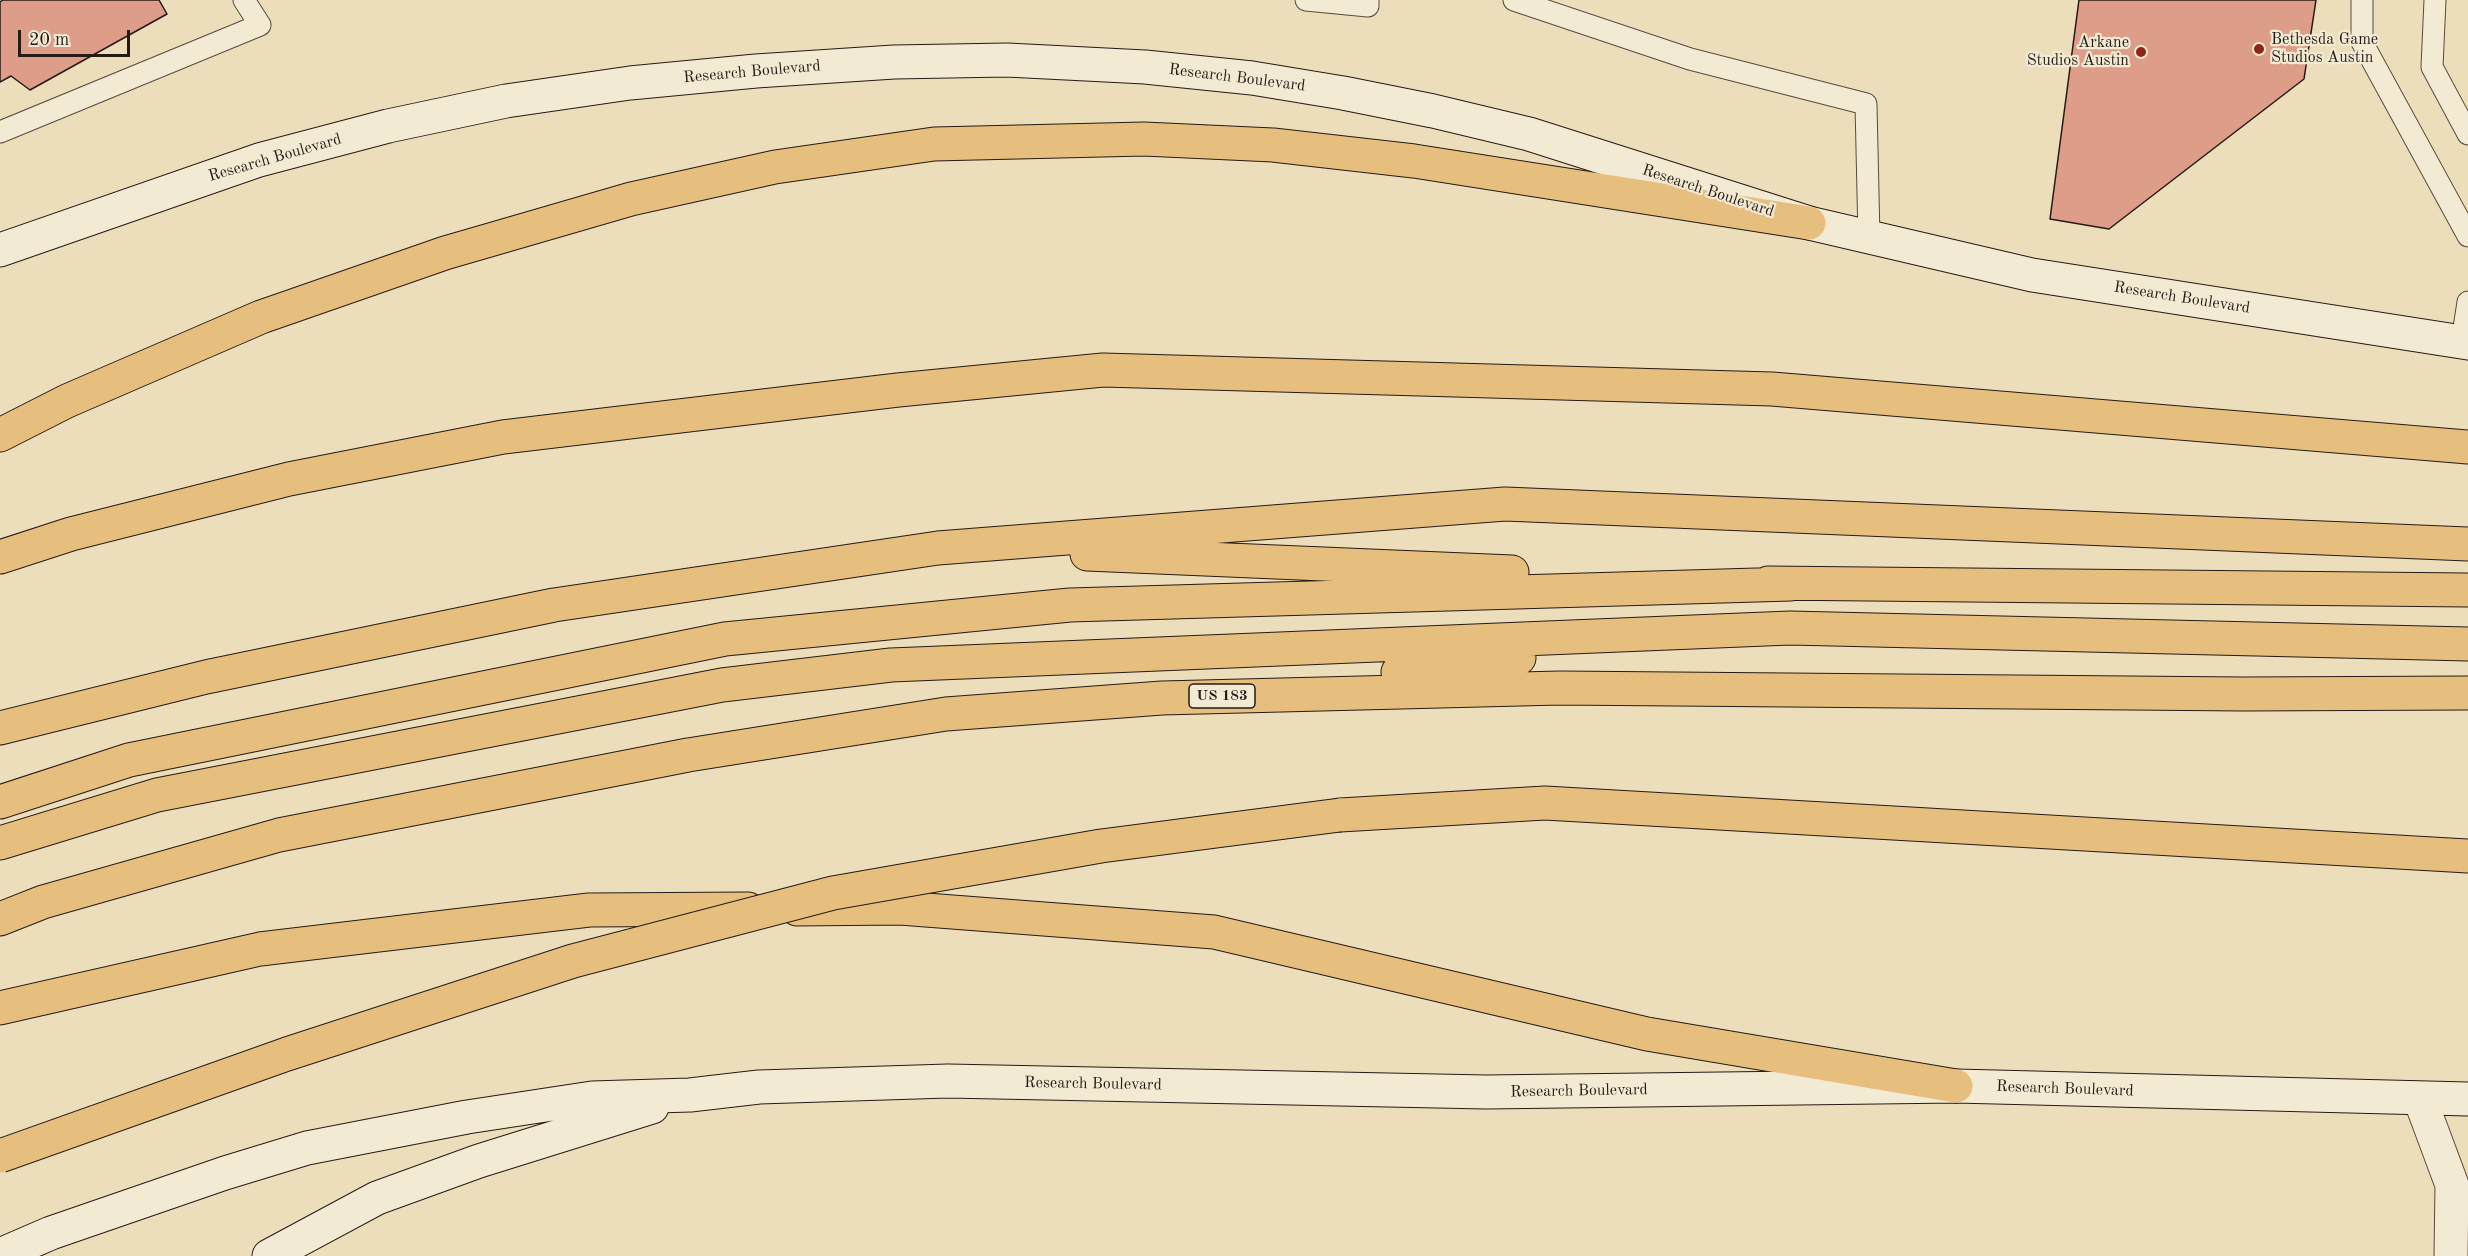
<!DOCTYPE html>
<html>
<head>
<meta charset="utf-8">
<style>
  body { margin:0 }
  #map { position:relative; width:2468px; height:1256px; overflow:hidden; background:#eddebb; font-family:"Old Standard TT",serif }
  canvas { display:block }
  .scale { position:absolute; left:18px; top:30px; width:112px; height:27px; box-sizing:border-box; border:3px solid #251a15; border-top:0; padding-left:8px; font-size:18px; line-height:21px; white-space:nowrap; color:#251a15; -webkit-text-stroke:4px #f3ead3; paint-order:stroke }
</style>
</head>
<body>
<div id="map">
<canvas width="2468" height="1256"></canvas>
<div class="scale">20 m</div>
</div>
<script>
const g = document.querySelector('canvas').getContext('2d');
g.lineJoin = 'round';
function fill(path, color) { g.fillStyle = color; g.fill(path, 'evenodd'); }
function strokePath(path, color, width, dash) { g.strokeStyle = color; g.lineWidth = width; g.lineCap = dash ? 'butt' : 'round'; g.setLineDash(dash || []); g.stroke(path); }
function write(font, color, halo, rows, align = 'center') {
  g.font = font + ' "Old Standard TT",serif'; g.lineWidth = 4.5; g.setLineDash([]); g.textBaseline = 'middle'; g.strokeStyle = halo; g.fillStyle = color; for (const [text, x, y, turn = 0] of rows) {
    g.save(); g.translate(x, y); g.rotate((+turn || 0) * Math.PI / 180); g.textAlign = isNaN(turn) ? turn : align; if (halo) g.strokeText(text, 0, 0); g.fillText(text, 0, 0); g.restore();
  }
}
const building = new Path2D(`
  M3,0H159L167,14L30,90L11,76L0,82V2Z
  M2079,0H2316L2304,79L2109,229L2050,219Z`);
fill(building, '#de9d89');
strokePath(building, '#251a15', 1.5);
const service = new Path2D(`
  M1306,0L1368,6V0
  M1514,0L1690,59L1866,104L1869,238
  M2362,0V42L2468,236
  M2435,0L2432,67L2468,134
  M0,132L260,25L244,0
  M2462,341L2468,302`);
const minor = new Path2D(`
  M2420,1099L2452,1185L2451,1256`);
const secondary = new Path2D(`
  M0,250L259,160L388,126L506,101L630,83L756,71L894,62L1007,60L1145,67L1252,78L1343,93L1433,111L1529,134L1809,223L2032,275L2468,343
  M0,1255L51,1233L225,1173L307,1148L467,1117L592,1098L690,1095L759,1087L948,1081L1486,1092L1956,1086L2468,1099
  M269,1256L377,1198L479,1161L652,1107`);
const motorway = new Path2D(`
  M0,435L67,401L261,317L445,253L631,199L775,167L934,144L1144,139L1273,145L1414,161L1809,223
  M1087,554L1512,572
  M0,557L71,534L289,479L503,437L898,390L1103,370L1772,389L2468,447
  M1768,583L2468,590
  M1398,672L1519,658
  M0,728L206,677L554,605L938,548L1505,504L2468,544
  M0,802L129,760L725,639L1070,605L1791,584
  M1340,815L1545,803L2468,856
  M0,843L157,795L722,685L891,665L1790,628L2468,644
  M797,909L900,908L1214,932L1647,1034L1956,1086
  M0,919L43,902L279,835L688,755L946,714L1162,698L1560,688L2243,694L2468,693
  M0,1008L260,949L589,910L748,909`);
strokePath(service, '#574b3e', 23);
strokePath(minor, '#574b3e', 35);
strokePath(secondary, '#251a15', 35);
strokePath(motorway, '#251a15', 35);
strokePath(service, '#f3ead3', 21);
strokePath(minor, '#f3ead3', 33);
strokePath(secondary, '#f3ead3', 33);
strokePath(motorway, '#e6bf7e', 33);
const motorwayBridge = new Path2D(`
  M0,1156L287,1054L573,961L833,893L1101,846L1340,815`);
strokePath(motorwayBridge, '#251a15', 35, []);
strokePath(motorwayBridge, '#e6bf7e', 33);
for (const [x, y, r, color] of [
  [2259,49,6,"#8f2418"],
  [2141,52,6,"#8f2418"]
]) { const dot = new Path2D(); dot.arc(x, y, r, 0, 2 * Math.PI); g.fillStyle = color; g.fill(dot); strokePath(dot, '#f3ead3', 2); }
for (const [x, y, w] of [
  [1222,696,66]
]) { const box = new Path2D(); box.roundRect(x - w / 2, y - 12, w, 24, 4.5); g.fillStyle = '#f3ead3'; g.fill(box); strokePath(box, '#251a15', 1.5); }
write('bold 15px', '#251a15', null, [
  ["US 183",1222,696]
]);
write('16px', '#251a15', '#f3ead3', [
  ["Bethesda Game",2271,40],
  ["Studios Austin",2271,58],
  ["Arkane",2129,43,"right"],
  ["Studios Austin",2129,61,"right"]
], 'left');
write('16px', '#251a15', '#f3ead3', [
  ["Research Boulevard",752,72,-5],
  ["Research Boulevard",1237,78,7],
  ["Research Boulevard",275,158,-16],
  ["Research Boulevard",1708,191,18],
  ["Research Boulevard",2182,298,9],
  ["Research Boulevard",1093,1084,1],
  ["Research Boulevard",2065,1089,2],
  ["Research Boulevard",1579,1091,-1]
]);
</script>
</body>
</html>
